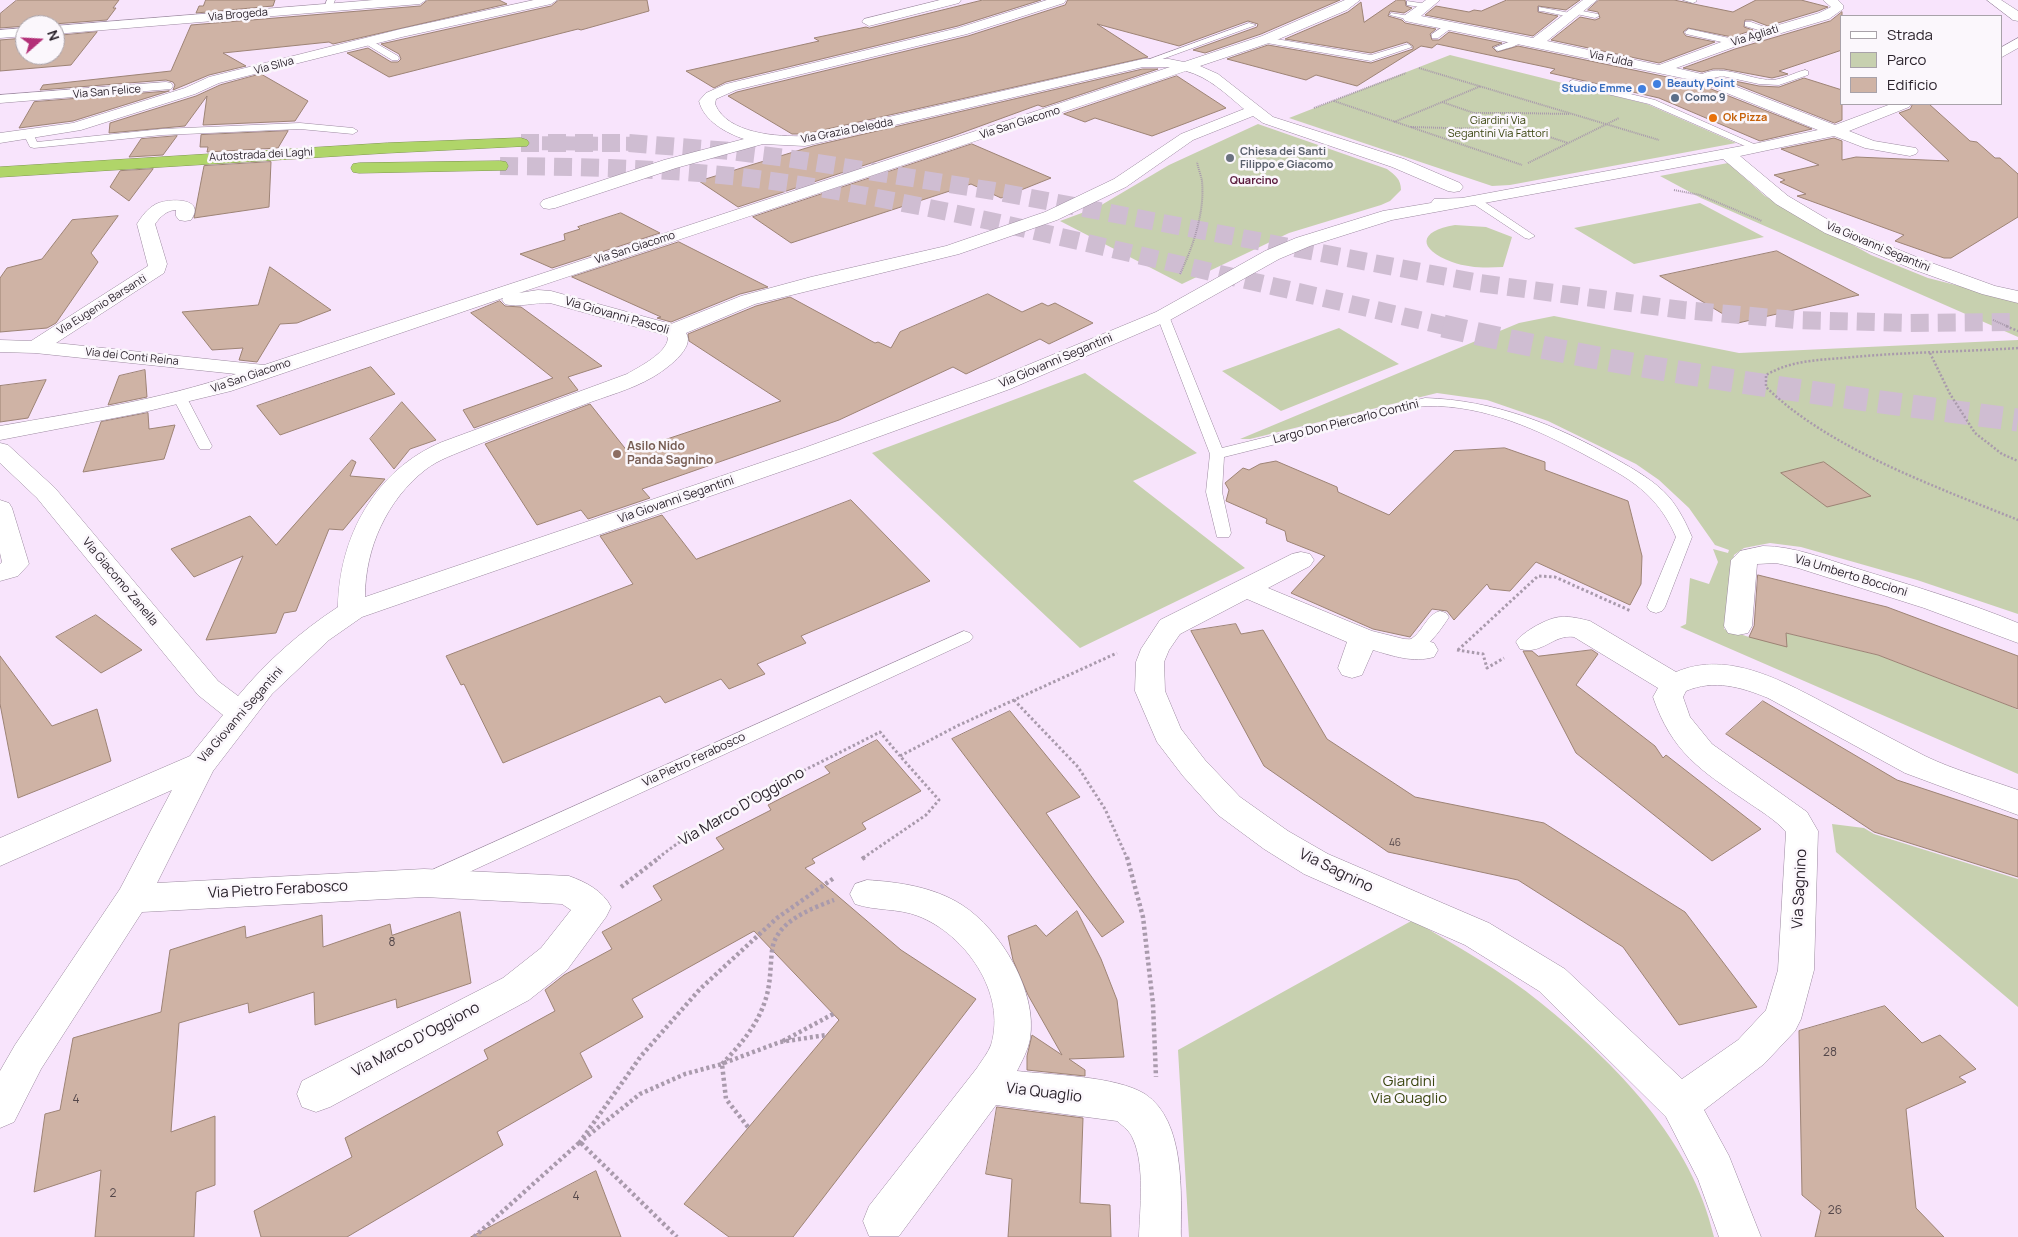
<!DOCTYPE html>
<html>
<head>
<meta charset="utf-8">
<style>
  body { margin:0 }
  #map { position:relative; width:2018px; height:1237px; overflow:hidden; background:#f8e4fc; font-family:Manrope,sans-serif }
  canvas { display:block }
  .legend { position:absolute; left:1840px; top:15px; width:162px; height:90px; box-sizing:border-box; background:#fbf7fc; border:1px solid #a8a2a9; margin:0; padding:6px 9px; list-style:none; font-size:15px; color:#2b232c }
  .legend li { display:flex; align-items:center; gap:10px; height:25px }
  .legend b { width:25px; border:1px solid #a8a2a9 }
  .north { position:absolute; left:15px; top:15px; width:50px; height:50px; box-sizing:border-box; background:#fbf7fc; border:1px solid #a8a2a9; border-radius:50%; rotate:71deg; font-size:14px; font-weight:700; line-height:20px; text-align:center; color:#2b232c }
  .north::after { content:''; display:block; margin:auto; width:18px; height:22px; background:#b33078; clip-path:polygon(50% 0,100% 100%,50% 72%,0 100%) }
</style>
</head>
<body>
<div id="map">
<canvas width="2018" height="1237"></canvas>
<ul class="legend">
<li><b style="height:6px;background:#fff"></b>Strada</li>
<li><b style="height:14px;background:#c7d0af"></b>Parco</li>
<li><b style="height:14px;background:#cfb3a5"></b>Edificio</li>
</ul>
<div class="north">N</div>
</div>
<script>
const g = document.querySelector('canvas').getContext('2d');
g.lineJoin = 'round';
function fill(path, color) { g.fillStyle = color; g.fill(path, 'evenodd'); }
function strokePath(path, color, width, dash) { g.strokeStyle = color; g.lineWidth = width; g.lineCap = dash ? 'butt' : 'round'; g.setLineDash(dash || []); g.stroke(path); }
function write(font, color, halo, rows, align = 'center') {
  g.font = font + ' Manrope,sans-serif'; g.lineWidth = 5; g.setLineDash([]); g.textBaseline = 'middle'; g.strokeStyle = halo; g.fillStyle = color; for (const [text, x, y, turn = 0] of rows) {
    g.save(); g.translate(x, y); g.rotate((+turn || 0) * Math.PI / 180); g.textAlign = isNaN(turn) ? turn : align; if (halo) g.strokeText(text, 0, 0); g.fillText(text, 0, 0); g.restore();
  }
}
fill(new Path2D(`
  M1450,55L1647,104L1736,143L1510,185L1492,186L1289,118Z
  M1258,124L1387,169C1395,175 1401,179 1401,190L1390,201L1381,205L1289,233L1182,284L1060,221L1098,207L1169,165Z
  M1728,163L1765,196L1871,255L1928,278L2018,301V337L1701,198L1660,176Z
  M1700,203L1764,237L1634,264L1574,228Z
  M1455,225L1486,227L1512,237L1503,267C1485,268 1469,268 1452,262C1417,249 1418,231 1455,225Z
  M1554,316L1739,353L2018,340V614L1917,580L1801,547L1770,543L1744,548L1734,555L1724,629L1749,637L1786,633L1878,655L2010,706L2018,710V774L1680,627L1686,624L1690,578L1709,584L1718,562L1713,549L1728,553L1729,550L1715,545L1689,508L1659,480L1636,464L1548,421L1487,400L1437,393L1250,439H1240L1519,323Z
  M1339,328L1399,364L1281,411L1222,371Z
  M1085,373L1197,453L1133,481L1245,568L1080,648L872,453Z
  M1832,824L1864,828L1874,834L2018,879V1007L1836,852Z
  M1413,920C1456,946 1502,971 1541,1003C1616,1064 1692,1140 1714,1237H1189L1178,1050Z`), '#c7d0af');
const building = new Path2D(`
  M17,0H119L113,8H116L107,20L0,28V14Z
  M206,0H275L273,6L196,13L199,6H203Z
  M428,0H499L507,4L333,44L329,42L223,53L246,66L209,75L173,90L175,85L173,82L166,80L40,90L43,85L171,71L191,25L420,6Z
  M559,0H647L649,11L581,30L578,29L389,77L347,53L368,48L391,62H398L401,59L399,54L381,44L551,6Z
  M983,0H1041L958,26L726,82L714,88L686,71L819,41L814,38L866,27L869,28Z
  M1068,0H1340L1261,34L1205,53L1193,50L1257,27L1258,24L1248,21L1179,46L1097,24L1148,57L805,134H792L728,96L737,92L968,36L1065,5Z
  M1397,0H1405L1406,6L1412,8L1404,13L1390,11L1388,16L1402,20L1405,23L1436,29L1430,34L1432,40H1439L1449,32L1502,43L1492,47L1497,52L1518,46L1696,83L1812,129L1760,141L1659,98L1550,73L1555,69L1437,44L1432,48L1421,46L1357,86L1316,75L1306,80L1227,59L1268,45L1371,63L1413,49V46L1407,42L1371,53L1285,39L1348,12L1361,2L1364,22Z
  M1507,0H1580L1566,10L1538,6V12L1558,16L1533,36L1425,15L1436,6L1469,12L1474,10L1481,11Z
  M1599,0H1674L1733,12L1756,0H1801L1828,7L1818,11L1768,26L1752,20H1745L1744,27L1753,30L1732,37L1688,28L1683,32L1686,36L1715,42L1659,63L1551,40L1580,17L1595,20L1600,18L1598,12L1588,10Z
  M1842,12V50L1779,71L1788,74L1772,78L1724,69H1713L1702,72L1683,68L1735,49L1830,21Z
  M97,32L71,65L0,71V40L25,38V55H55V36Z
  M1143,69H1158L1043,107L1038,105L953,136L738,207L699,181L813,146Z
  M261,74L308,101L295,121L203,125L207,96L185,126L109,133L110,123L196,96L220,85Z
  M1177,76L1226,108L1152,136L1095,118L1085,122L1064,114Z
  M1720,78L1759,86L1779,87L1804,78L1842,90V120L1835,123Z
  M169,91L73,121L19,128L34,102Z
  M1913,104H1929L1970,141L1977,142L1995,158H2000L2018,174V217L1951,258H1944L1895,241L1904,235L1797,196L1806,194L1780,182L1785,180L1774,175L1819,165L1781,149L1834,138L1842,141V160L1856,157L1949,161L1899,113L1910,109Z
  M288,131L278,148L207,152L208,147H200L201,135Z
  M177,136L163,155L129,157L141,139Z
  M972,144L1051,178L1001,198L971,184L791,243L753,217Z
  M271,162L269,207L194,218L204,166Z
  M153,169L129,201L110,187L120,171Z
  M621,213L660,233L552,268L520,254L565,240L564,234L580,229L578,227Z
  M118,216L91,253L98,262L56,323L47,328L0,332V278L7,268L42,259L72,220Z
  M679,242L768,287L740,294L671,322L657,318L661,317L572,277Z
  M1777,251L1859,295L1738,323L1660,276Z
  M270,267L331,310L297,323L280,324L257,362L239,360L243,348L212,350L182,312L258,305Z
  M988,294L1022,312L1042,303L1048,306L1055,303L1093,323L1049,344L1040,339L966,374L953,367L839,420L642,489L650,498L588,519L581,510L537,525L485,444L590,404L628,452L781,401L689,341L688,334L756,306L790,297L875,343L878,342L891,348L900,332Z
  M500,301L505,306L521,307L602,366L568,377L578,390L474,428L463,410L553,378L471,313Z
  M371,367L395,394L280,435L257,406Z
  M145,370L147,397L108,405L119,376Z
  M46,380L28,418L0,422V386Z
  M402,402L436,440L410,449L394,469L370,439Z
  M148,413L149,429L175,425L164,459L83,472L101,422Z
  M1505,448L1545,462V470L1628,501L1642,556L1641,584L1630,605L1536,562L1510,591L1490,589L1487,584L1454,620L1447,611L1432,609L1410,637L1373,629L1291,593L1325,556L1287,541L1285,531L1266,523L1267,519L1226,501L1229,490L1225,483L1243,468L1249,470L1260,464L1276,461L1337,487L1338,492L1389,515L1454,451Z
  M352,460L356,462L350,476L385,479L343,530L329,529L296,611L284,613L276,633L206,640L243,556L194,577L171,549L250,516L276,545Z
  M1824,462L1871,496L1827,507L1781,473Z
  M851,500L930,581L801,636L806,643L757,664L765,674L729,689L721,679L665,703L660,696L503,763L464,684L461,685L446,656L633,584L600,536L662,515L696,559Z
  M1758,575L1887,607L2018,656V709L1878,655L1786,633L1787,647L1749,637L1754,626Z
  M96,615L142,650L101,673L56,637Z
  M1236,624L1241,634L1263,630L1327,739L1415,797L1544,823L1685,912L1757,1007L1679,1025L1623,947L1518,880L1388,852L1264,766L1191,631Z
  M1592,650L1598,654L1576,685L1655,746L1663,758L1666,755L1761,829L1712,861L1576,753L1523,651H1532L1538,656Z
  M0,656L52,726L97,709L111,761L18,798L0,704Z
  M1763,701L1897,780L2018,820V877L1874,832L1726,734Z
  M1010,711L1080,797L1046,813L1124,922L1102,937L952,739Z
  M877,740L921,791L862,823L866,829L812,859L815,863L805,868L901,950L976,999L793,1237H729L684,1204L839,1020L754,931L632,999L643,1017L580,1053L592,1077L497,1132L503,1145L347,1237H261L254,1211L352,1157L345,1138L488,1059L484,1050L555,1011L545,990L564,975L612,949L602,932L662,900L653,886L724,849L716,838L771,810L768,805L830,773L825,767Z
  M1077,911L1101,959L1117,1000L1124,1057L1069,1059L1085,1070V1076L1027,1070V1056L1032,1035L1062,1055L1028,995L1013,960L1008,936L1036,925L1046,936Z
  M460,912L471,983L397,1008L396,999L315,1025L314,992L249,1013L248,1003L179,1023L171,1132L215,1116V1185L196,1192L194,1237H95L101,1170L34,1192L45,1114L60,1110L73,1038L161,1012L170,950L245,926L246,938L322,915L323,947L390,924L392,935Z
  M1885,1006L1922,1043L1940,1035L1976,1069L1959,1077L1966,1082L1906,1109L1916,1208L1944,1237H1815L1821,1211L1802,1195L1799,1031Z
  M997,1107L1083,1118L1080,1203L1110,1205L1111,1237H1008L1012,1179L986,1174Z
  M596,1171L621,1237H471Z`);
fill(building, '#cfb3a5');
strokePath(building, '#9d8375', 1);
strokePath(new Path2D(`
  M521,143L642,144`), '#cfbdd2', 14, [14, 7]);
strokePath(new Path2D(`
  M521,143H628L731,151L786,158L994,191L1479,283L1683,310L1797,320L1908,323L2018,322
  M500,166C586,167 671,168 757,179C874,194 989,220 1104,247C1219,274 1334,300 1449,327`), '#cfbdd2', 18, [18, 9]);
strokePath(new Path2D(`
  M1443,326C1633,370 1826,395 2018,420`), '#cfbdd2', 23, [23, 11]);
const service = new Path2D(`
  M327,0H335L332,8L328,10L324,8Z
  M1683,0H1696L1697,1L1693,3Z
  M1407,1L1427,4L1431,6L1427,8L1407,5Z
  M1539,7L1570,13L1574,15L1570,17L1542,11H1539Z
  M1572,9L1598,14L1599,16L1595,18L1572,13Z
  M1391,13L1410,16L1414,18L1410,20L1390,15Z
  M1745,22H1751L1776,31L1772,34L1745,26Z
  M1249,23L1256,25L1146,65L1143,66L1139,63Z
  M1447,24L1454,26L1438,38H1432V34Z
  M1689,29L1738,40L1739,42L1735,45L1686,34L1685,32Z
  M1264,37L1371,55L1408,44L1412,47L1371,61L1261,42L1260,40Z
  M1521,37L1525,40C1518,46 1508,48 1498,51L1494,48Z
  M367,38L398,56L399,58L398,60H392L364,43V39Z
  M1805,70L1808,71V75L1779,85L1759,84L1722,76L1701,81L1696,78C1718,60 1748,80 1772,80C1784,79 1793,73 1805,70Z
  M1573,80L1655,100L1763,148L1758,151L1754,150L1649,104L1570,85V81Z
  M300,123L353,128L358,131L353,134L300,129L162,135L34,148L30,147L24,135L29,132L33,133L37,142L162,129Z
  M1476,198L1480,199L1535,236L1529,239L1525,238L1472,203L1470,201Z
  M1163,312L1169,316L1222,448L1425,398C1494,400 1557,425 1616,459C1635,470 1655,481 1669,497C1679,509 1686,523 1692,537L1665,607L1662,611L1656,613L1650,611L1647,607L1676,537C1657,493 1629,478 1589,457C1539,430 1485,405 1427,406C1408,407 1387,416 1368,421C1320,433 1272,445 1224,457L1222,492L1231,533L1229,537H1217L1206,492L1210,454L1157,316Z
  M180,394L185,395L187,398L212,446L210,449H200L198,446L173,398L175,395Z
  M1440,611L1446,613L1449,617C1438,634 1420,660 1398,653L1395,649C1400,641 1409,642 1415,636C1424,628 1428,614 1440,611Z
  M964,631L970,633L973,637L970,641L439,886L431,889L423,886L420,880L423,874Z`);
const minor = new Path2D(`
  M534,0H557L551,4L402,37L219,83L195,94L81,130L0,143V133L73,123L185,88L209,77L401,29Z
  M940,0H961L959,3L869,26L862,22L864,19Z
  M1047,0H1066L1064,3L967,34L736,90L716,99L715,104C727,134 778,137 805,136L1143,59H1169L1184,62L1262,36L1345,0H1360L1347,10L1272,42L1200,66L1218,74L1273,117L1404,159L1460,183L1463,187L1460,191L1454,192L1448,191L1392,167L1263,123L1253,116L1193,140L1126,187L1057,220L959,254L755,304L686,333C696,348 665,370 653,377C631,390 606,396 583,405C546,418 509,432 472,447C456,454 439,459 425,470C387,500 365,548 365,597L804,448L994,379L1156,312L1265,251L1296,238L1383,211L1431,203L1434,199L1462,198L1758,143L1818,130L1697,81L1405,21L1403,18L1405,15L1426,0H1440L1421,16L1533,38L1583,0H1597L1547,41L1659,65L1724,41L1819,13L1831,7L1823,0H1838L1843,5V9L1829,19L1734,47L1676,68L1706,75L1835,125L1891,104H1911L1909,107L1849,131L1874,141L1916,148L1918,151L1916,154L1910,156L1865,148L1834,136L1740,156L1788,196L1837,225L1929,262L1995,286L2018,291V303L1982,294L1915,270L1825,233L1776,204L1723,159L1392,220L1310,246L1279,259L1170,320L1010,389L820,458L362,617L329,640L272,694L213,771L157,883L424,869L569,876C586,882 603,891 611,907L606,917L567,970L529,1000L330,1107L316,1112L302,1107L297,1094L302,1081L503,978L541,948L571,910L562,904L424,897L142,912L41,1069L14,1122L0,1128V1071L15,1045L120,889L172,790L0,866V838L190,756L223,715L198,695L37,498L0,463V443L8,445L55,488L218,681L238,696C266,662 301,631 338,607C339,537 375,470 442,442L627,374C639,367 667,353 668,338L665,335L550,303C535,302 519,308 505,304L502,300L503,298L231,391L140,413L0,440V426C79,412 160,400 236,374L35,353L0,352V340L31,341L148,266L137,224C142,216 147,209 156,204C168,198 207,197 191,220L185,221L179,220L176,216V210C167,210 160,217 155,224L167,264L164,273L56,343L264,365L1170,67H1143L805,146L763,144L676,168L555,208L549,209L543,208L540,204L543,200L664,160L744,139C726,133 704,121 699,101L706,93L726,84L958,28ZM1186,71C1209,77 1226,94 1244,109L1181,134L1114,179L1045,212L946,246L811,277L741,296L671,324L551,291L538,290L519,293Z
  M1987,0H2001L2018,11V21L2013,20Z
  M2018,38V48L2002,57V47Z
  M166,82L171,83L173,86L171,89L0,103V95Z
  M0,500L9,503L12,508L29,564L18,576L0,581V564L2,562L0,553Z
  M1763,546C1794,546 1825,559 1855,568C1910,585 1965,601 2018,623V643L1924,608L1798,568L1776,563L1757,564L1752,626L1748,633L1738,635L1728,633L1724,626L1731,560L1740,551Z
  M1301,552L1310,554L1314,560L1310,566L1268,588L1372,631L1404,639L1424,640L1434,643L1438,650L1434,657C1413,663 1393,656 1373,650L1362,675L1352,678L1342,675L1338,668L1347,642L1247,599L1180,634L1169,650L1164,662L1165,691L1181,729L1205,760L1240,797L1288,831L1328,854L1489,923L1565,969L1682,1079L1738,1040L1766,1010L1778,970L1786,832C1776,820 1759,810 1746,801C1700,770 1672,752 1653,697L1658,688L1574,637C1553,634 1543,655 1520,649L1516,642C1522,632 1549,617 1561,617C1571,616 1581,619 1590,621L1676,672C1730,649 1786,683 1834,708C1864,724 1894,740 1925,756C1954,770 1987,779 2018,790V815L1905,773L1768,698C1741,687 1714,679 1686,691L1683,697L1690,717L1712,744L1807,812L1818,831L1814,970L1801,1019L1795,1031L1764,1064L1704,1110L1729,1156L1761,1237H1719L1698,1179L1666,1117L1539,991L1465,945L1304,874L1264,849L1218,815L1183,776L1157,742L1135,691L1136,662L1141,649L1160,620L1292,554Z
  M867,880C899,882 934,887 962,905C1001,930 1038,992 1030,1039C1028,1050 1022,1061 1017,1071C1052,1075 1116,1076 1145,1094C1186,1121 1181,1195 1181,1237H1139C1140,1209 1145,1165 1133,1139C1130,1131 1124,1127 1117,1121L996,1105L899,1236H869L863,1221L869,1206L977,1068C982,1060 988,1053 991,1045C1007,993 965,934 918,916C898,908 875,911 855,904L850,894L855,884Z`);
const tertiary = new Path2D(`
  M374,0H426L420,4L55,34V26Z
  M25,28V36L0,38V30Z`);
const motorway = new Path2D(`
  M521,138L527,140L529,143L527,146L387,153L0,177V167L387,143Z
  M500,161L506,162L508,166L506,170L359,173L353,172L351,168L353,164L359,163Z`);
strokePath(service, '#9c8aa0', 1);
strokePath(minor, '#9c8aa0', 1);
strokePath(tertiary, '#9c8aa0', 1);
strokePath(motorway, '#819754', 1);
strokePath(new Path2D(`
  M1419,68L1659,140
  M1334,101L1522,165
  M1442,102L1474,113
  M1314,108L1406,73
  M1474,113H1516L1528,130L1484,129Z
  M1516,113L1570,114
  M1394,122L1481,86
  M1411,127L1484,129
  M1528,130L1568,143
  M1528,163L1619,118
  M1674,190L1700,195L1762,221
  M1180,274C1193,247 1205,212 1202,181C1201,175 1198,168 1197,162
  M1993,320L2009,327`), '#a99aac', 2, [1, 1]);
strokePath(new Path2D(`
  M2006,326L2018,331
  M2018,348C1960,352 1901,352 1843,358C1816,360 1790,361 1766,375V387C1829,449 1937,487 2018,520
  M1930,353L1950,394L1975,433L2002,454L2018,461`), '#a99aac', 2.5, [2, 2]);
strokePath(new Path2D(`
  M1457,650L1483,654L1487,668L1504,658
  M1458,650L1538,576L1555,577L1631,611
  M1014,700L1078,767L1105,809L1127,858
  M658,858C725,806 805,771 880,732L900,756
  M863,858L926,815L939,800L900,756L957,726L1117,653`), '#a99aac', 3, [2.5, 2.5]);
strokePath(new Path2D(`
  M1127,857L1143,917L1153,1004L1156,1077
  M862,859L865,857
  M621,887L660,857
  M783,1041L835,1013
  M724,1063L780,1042L826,1035
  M722,1064C740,1045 757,1026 765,1001C771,984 770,968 772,951C775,922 810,909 834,900
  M748,1127L726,1099L722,1064L685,1074L640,1094L580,1142L641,1056L700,989L777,918L834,878
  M474,1237L580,1142L677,1237`), '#a99aac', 4.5, [3, 3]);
fill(service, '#fff');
fill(minor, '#fff');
fill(tertiary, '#fff');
fill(motorway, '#b0d569');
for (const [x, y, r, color] of [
  [1657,84,5,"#3f7fe0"],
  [1642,89,5,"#3f7fe0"],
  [1675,98,5,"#5c6f8a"],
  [1713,118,5,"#e8710a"],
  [1230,158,5,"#6b7280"],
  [617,454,5,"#8d6e63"]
]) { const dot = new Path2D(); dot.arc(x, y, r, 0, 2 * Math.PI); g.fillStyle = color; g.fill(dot); strokePath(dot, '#fbf7fc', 2); }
write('10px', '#54474a', null, [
  ["46",1395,843]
]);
write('11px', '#2b232c', '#fbf7fc', [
  ["Via Brogeda",238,15,-5],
  ["Via Agliati",1755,36,-17],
  ["Via Fulda",1611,59,12],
  ["Via Silva",274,66,-15],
  ["Via San Felice",107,92,-5],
  ["Via San Giacomo",1020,123,-18],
  ["Via Grazia Deledda",847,131,-11],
  ["Autostrada dei Laghi",261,155,-3],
  ["Via Giovanni Segantini",1878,247,23],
  ["Via San Giacomo",635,248,-18],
  ["Via Eugenio Barsanti",102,305,-32],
  ["Via dei Conti Reina",132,357,6],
  ["Via San Giacomo",251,376,-19]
]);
write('bold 11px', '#366cbe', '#fbf7fc', [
  ["Beauty Point",1667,84],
  ["Studio Emme",1632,89,"right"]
], 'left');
write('bold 11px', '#4e5e75', '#fbf7fc', [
  ["Como 9",1685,98]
], 'left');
write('bold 11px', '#c56008', '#fbf7fc', [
  ["Ok Pizza",1723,118]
], 'left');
write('11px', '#3a450f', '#fbf7fc', [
  ["Giardini Via",1498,121],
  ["Segantini Via Fattori",1498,134]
]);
write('bold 11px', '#5b616d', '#fbf7fc', [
  ["Chiesa dei Santi",1240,152],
  ["Filippo e Giacomo",1240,165]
], 'left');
write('bold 11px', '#5b1c3d', '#fbf7fc', [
  ["Quarcino",1254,181]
]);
write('12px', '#2b232c', '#fbf7fc', [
  ["Via Giovanni Pascoli",617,316,16],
  ["Via Giovanni Segantini",1056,361,-23],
  ["Largo Don Piercarlo Contini",1346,422,-14],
  ["Via Giovanni Segantini",676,500,-19],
  ["Via Umberto Boccioni",1851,576,17],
  ["Via Giacomo Zanella",120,582,50],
  ["Via Giovanni Segantini",241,715,-49],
  ["Via Pietro Ferabosco",694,760,-25]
]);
write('bold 12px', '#785e54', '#fbf7fc', [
  ["Asilo Nido",627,447],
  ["Panda Sagnino",627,461]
], 'left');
write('12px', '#54474a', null, [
  ["8",392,943],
  ["28",1830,1053],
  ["4",76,1100],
  ["2",113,1194],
  ["4",576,1197],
  ["26",1835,1211]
]);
write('15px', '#2b232c', '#fbf7fc', [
  ["Via Marco D'Oggiono",742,807,-30],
  ["Via Sagnino",1336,871,26],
  ["Via Sagnino",1800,889,-87],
  ["Via Pietro Ferabosco",278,890,-3],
  ["Via Marco D'Oggiono",416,1040,-28],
  ["Via Quaglio",1044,1093,7]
]);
write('15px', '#3a450f', '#fbf7fc', [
  ["Giardini",1409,1082],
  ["Via Quaglio",1409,1099]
]);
</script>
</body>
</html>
